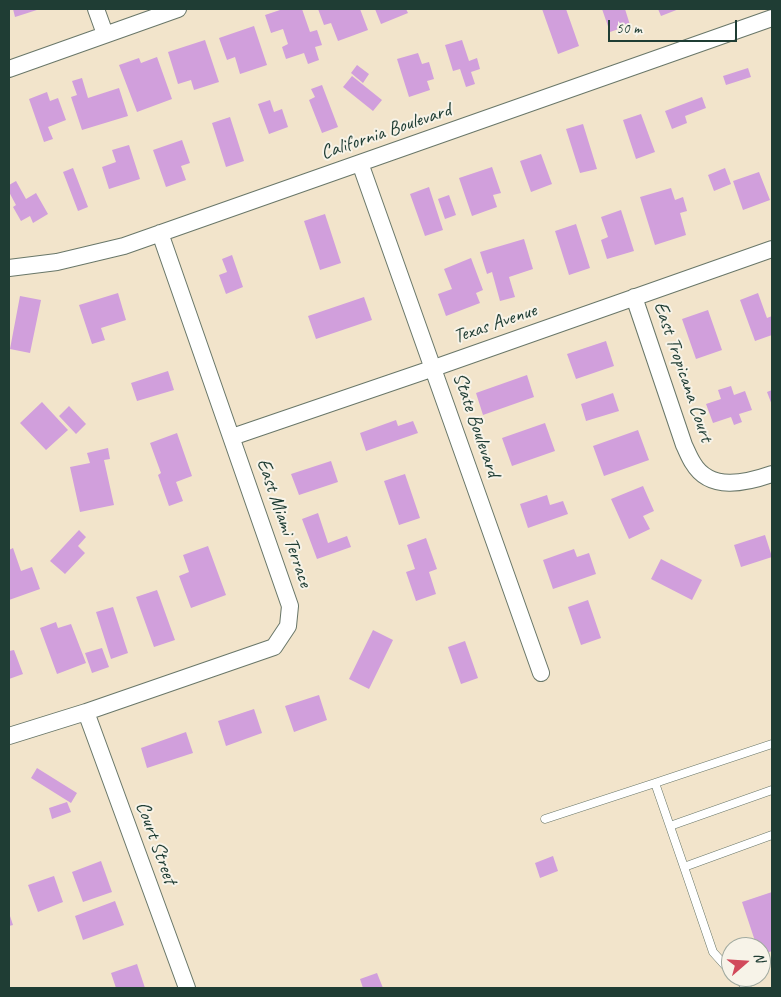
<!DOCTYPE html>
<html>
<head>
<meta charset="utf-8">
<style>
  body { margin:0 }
  #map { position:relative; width:781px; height:997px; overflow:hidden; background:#f2e4cb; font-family:Caveat,sans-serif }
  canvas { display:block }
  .frame { position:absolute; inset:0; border:10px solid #1f3d34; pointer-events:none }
  .north { position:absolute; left:721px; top:937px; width:50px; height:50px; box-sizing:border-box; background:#f7f3e8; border:1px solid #a1aaa0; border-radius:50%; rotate:71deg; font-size:14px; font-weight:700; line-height:20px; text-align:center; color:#1f3d34 }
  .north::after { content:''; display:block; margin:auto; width:18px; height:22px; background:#d1495b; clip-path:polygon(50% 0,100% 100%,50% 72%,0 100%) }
  .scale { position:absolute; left:608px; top:20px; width:129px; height:22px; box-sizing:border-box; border:2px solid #1f3d34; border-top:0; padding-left:6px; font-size:15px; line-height:18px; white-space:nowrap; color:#1f3d34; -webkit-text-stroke:4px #f7f3e8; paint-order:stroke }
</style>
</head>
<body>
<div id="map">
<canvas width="781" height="997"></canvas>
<div class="frame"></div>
<div class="north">N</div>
<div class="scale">50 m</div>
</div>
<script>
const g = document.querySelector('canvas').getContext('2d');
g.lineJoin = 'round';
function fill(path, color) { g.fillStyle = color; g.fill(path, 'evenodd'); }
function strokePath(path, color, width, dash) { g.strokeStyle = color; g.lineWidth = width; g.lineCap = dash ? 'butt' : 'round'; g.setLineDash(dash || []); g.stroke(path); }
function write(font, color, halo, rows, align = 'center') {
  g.font = font + ' Caveat,sans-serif'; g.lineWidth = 4; g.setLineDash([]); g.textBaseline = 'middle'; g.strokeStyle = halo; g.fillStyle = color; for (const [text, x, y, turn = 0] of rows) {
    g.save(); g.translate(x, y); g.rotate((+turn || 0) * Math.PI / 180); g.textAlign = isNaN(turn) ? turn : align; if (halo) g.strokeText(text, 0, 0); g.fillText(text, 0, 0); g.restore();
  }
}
fill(new Path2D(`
  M13,9H40L15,17Z
  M283,9H302L310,32L317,30L322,45L315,47L319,60L308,64L304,53L286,59L282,47L288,44L283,29L271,33L265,15Z
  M318,9H360L368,30L338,41L331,23L324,25Z
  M375,9H406L408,13L381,24Z
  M542,9H566L579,46L558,54Z
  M602,9H625L630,25L610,32Z
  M658,9H679L661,16Z
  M254,26L267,65L240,74L235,57L227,60L219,38Z
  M205,40L219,82L194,90L191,80L178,84L168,52Z
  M462,40L469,61L477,58L480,69L471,72L475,84L466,87L460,69L453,71L445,45Z
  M418,53L422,64L429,62L434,79L427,81L430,90L409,97L397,59Z
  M157,57L172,99L137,112L119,65L139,58L141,63Z
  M357,65L369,74L363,83L351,73Z
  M748,68L751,77L726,85L723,76Z
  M352,76L382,100L373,111L343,87Z
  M82,78L88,98L119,88L128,116L82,130L71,97L77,95L72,81Z
  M322,85L338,127L322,133L309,100L315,97L311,89Z
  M47,92L50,101L58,98L66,120L48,127L53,139L44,142L29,99Z
  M702,97L706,108L685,116L687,123L672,129L665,111Z
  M270,100L274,112L282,109L288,127L269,134L258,104Z
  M641,114L655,152L636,159L623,120Z
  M230,117L244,161L226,167L212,123Z
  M583,124L597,169L580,173L566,129Z
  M182,140L190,163L181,166L186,180L166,187L153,150Z
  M129,145L140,179L109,189L102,167L116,162L112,150Z
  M541,154L552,184L531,192L520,161Z
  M492,167L501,193L493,195L497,207L472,216L459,178Z
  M73,168L88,207L78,211L63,172Z
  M725,168L731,184L714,191L708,175Z
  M759,172L770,200L743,210L733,181Z
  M16,181L26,199L36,193L48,214L33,223L30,216L21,221L13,207L16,205L9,192V185Z
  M429,187L443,230L425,236L410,194Z
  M671,188L675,200L683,197L687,211L680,213L686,235L655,245L640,197Z
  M449,195L456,215L445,219L438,199Z
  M621,210L634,251L607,259L601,240L608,237L601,217Z
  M325,214L341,263L320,270L304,221Z
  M576,224L590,268L569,275L555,231Z
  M524,239L533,269L509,277L515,297L500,301L492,272L487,274L480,252Z
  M232,255L243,287L226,294L219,275L227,272L222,259Z
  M471,258L483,290L476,293L480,303L446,316L438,294L452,289L444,269Z
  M118,293L126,320L101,328L105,340L92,344L79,305Z
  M758,293L767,318L772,316V335L755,341L740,300Z
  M20,296L41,300L30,353L10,349Z
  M364,297L372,320L316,339L308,316Z
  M708,310L722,350L696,359L682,319Z
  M606,341L614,366L576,379L567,354Z
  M168,371L174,390L137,401L131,383Z
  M527,375L534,397L483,415L476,393Z
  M731,386L734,395L745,391L752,410L739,414L742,422L734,425L731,417L713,423L706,404L721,399L718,390Z
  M772,390V405L767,392Z
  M613,393L619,411L586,421L581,404Z
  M42,402L68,430L46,450L20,423Z
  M69,406L86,424L76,434L59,416Z
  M396,420L398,426L413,421L418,433L366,451L360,433Z
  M545,423L555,451L512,466L502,438Z
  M638,430L649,460L604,476L593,446Z
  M177,433L192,476L176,482L183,501L169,506L158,475L161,473L150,443Z
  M108,448L110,459L104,460L114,505L80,512L70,467L90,463L87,453Z
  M331,461L338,482L299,495L291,474Z
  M405,474L420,518L399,525L384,481Z
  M643,486L654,511L643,516L650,529L629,539L611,499Z
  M547,495L550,505L563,501L568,514L528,528L520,504Z
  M318,513L328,543L347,536L351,547L317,559L302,519Z
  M79,530L86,537L78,546L85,553L65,574L50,561Z
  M765,535L772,557L741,567L734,545Z
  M426,538L437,569L429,572L436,594L416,601L406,572L415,569L407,545Z
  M208,546L226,595L191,608L179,576L189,572L183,555Z
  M13,548L21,571L32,567L40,589L9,600V550Z
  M574,549L577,557L589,553L596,574L553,589L543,560Z
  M661,559L702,580L692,600L651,579Z
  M157,590L175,640L154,647L136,597Z
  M588,600L601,638L581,645L568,607Z
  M113,607L128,653L111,659L96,612Z
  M56,622L58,628L71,624L86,663L57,674L40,628Z
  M373,630L393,640L369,689L349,679Z
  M465,641L478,678L461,684L448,647Z
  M102,648L109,667L92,673L85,653Z
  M14,650L23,674L9,679V651Z
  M319,695L327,720L294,732L285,706Z
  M254,709L262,733L226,746L218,721Z
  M186,732L193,753L147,768L141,748Z
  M37,768L77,793L71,803L31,778Z
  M67,802L71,812L52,819L49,808Z
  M553,856L558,871L540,878L535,863Z
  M101,861L112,892L83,902L72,872Z
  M54,876L63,902L38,912L28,885Z
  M772,892V951L761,955V947H757L742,902Z
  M115,901L124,925L83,940L75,916Z
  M9,913L13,925L9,926Z
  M137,964L145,988H116L111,973Z
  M377,973L383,988H363L360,979Z`), '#d19fdc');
const lane = new Path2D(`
  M545,819L655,783
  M670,826L772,790
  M684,867L655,783L772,744
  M731,972L713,952L684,867L772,835
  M736,977L747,988`);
const street = new Path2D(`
  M96,9L105,34
  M9,69L178,9
  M360,163L541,673
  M9,268L57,262L124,246L772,18
  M634,297L684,445C687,451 689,457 693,463C710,492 746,483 772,474
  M232,437L434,368L772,249
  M86,712L187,988
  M9,736L86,712L274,647L288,626L290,606L160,233`);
strokePath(lane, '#697769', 9);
strokePath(street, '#697769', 18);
strokePath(lane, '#fff', 8);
strokePath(street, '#fff', 16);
write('20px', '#1f3d34', '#f7f3e8', [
  ["California Boulevard",386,132,-19],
  ["Texas Avenue",495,324,-19],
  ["East Tropicana Court",683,372,71],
  ["State Boulevard",476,425,71],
  ["East Miami Terrace",284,523,71],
  ["Court Street",156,843,70]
]);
</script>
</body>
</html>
